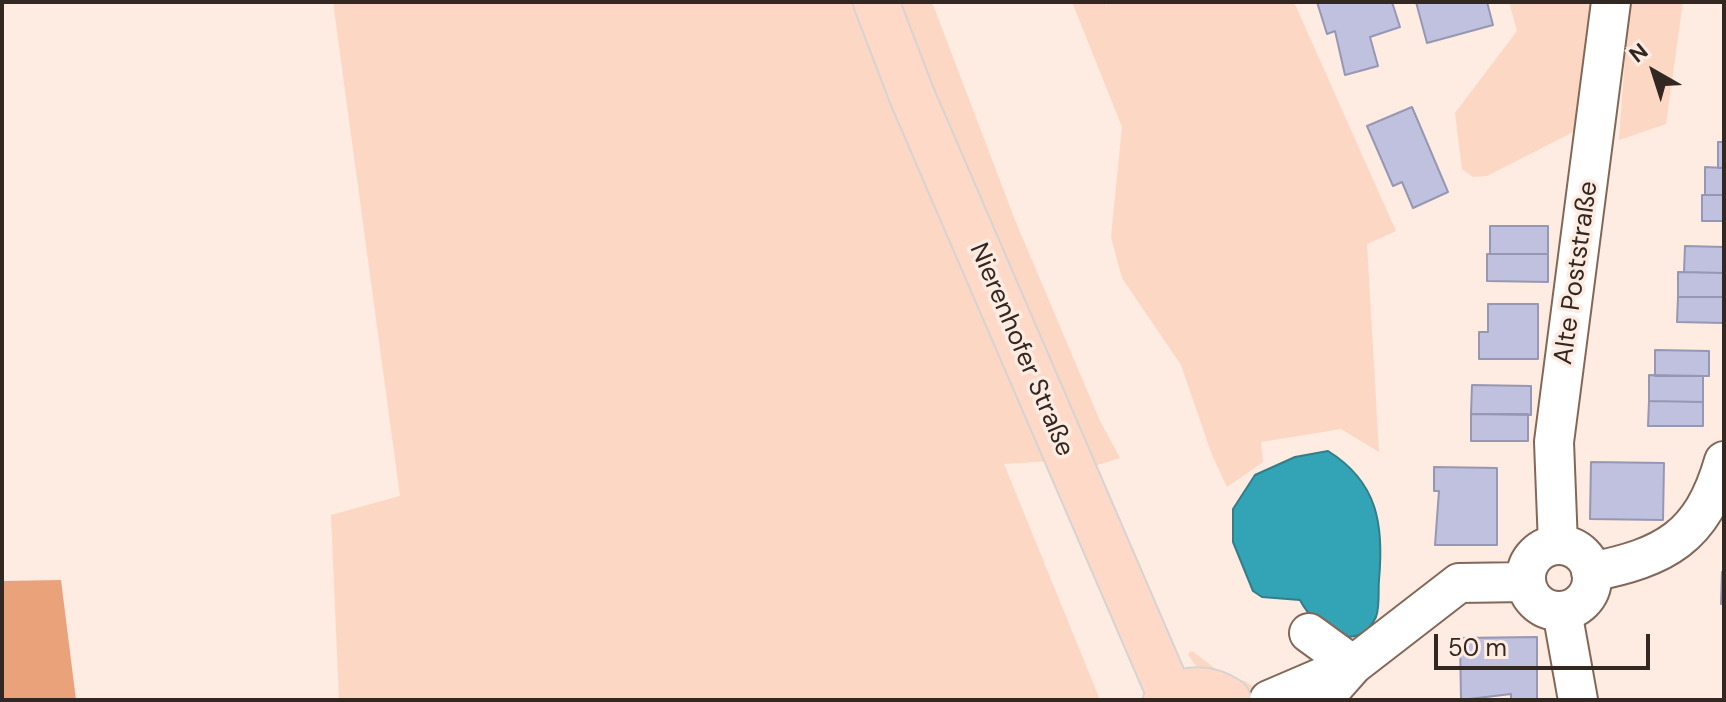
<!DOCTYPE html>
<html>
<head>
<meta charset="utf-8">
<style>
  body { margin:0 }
  #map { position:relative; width:1726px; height:702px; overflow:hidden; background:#feebe1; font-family:"DM Sans",sans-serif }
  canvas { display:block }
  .frame { position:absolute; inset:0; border:4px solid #332721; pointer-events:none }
  .north { position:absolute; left:1614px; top:32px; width:80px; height:80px; -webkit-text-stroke:6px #feebe1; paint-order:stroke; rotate:321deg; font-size:22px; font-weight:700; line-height:32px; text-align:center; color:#332721 }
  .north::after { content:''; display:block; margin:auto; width:28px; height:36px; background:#332721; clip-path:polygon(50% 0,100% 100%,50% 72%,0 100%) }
  .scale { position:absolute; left:1434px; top:634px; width:216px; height:36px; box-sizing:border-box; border:4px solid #332721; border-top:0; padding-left:10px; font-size:24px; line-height:28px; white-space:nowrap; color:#332721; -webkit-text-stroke:6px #feebe1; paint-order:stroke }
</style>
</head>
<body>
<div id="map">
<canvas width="1726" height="702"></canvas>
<div class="frame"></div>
<div class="north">N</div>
<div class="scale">50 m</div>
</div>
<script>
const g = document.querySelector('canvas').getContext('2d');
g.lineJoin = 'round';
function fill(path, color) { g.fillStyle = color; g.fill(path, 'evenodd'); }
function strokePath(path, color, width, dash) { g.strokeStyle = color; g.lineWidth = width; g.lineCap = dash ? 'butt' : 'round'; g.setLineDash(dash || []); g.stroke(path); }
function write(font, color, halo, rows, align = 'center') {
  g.font = font + ' "DM Sans",sans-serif'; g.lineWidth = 7; g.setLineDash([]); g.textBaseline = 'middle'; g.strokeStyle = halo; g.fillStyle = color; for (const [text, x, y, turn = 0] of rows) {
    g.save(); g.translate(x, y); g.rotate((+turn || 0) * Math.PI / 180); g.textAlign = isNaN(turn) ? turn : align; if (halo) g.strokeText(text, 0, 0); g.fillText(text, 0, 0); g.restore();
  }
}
fill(new Path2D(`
  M333,2H855L1049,461L1004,464L1100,700H339L331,515L400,496Z
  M892,2H932L1015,220L1100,421L1120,458L1088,468Z
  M1072,2H1105L1107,6V2H1294L1396,231L1367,244L1379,452L1341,429L1261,442L1263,462L1227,487L1212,455L1181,365L1122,278L1111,237L1122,127Z
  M1509,2H1598L1583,127L1487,176L1473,177L1462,169L1455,113L1517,31Z
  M1629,2H1683L1666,124L1619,140Z
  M1192,651L1228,678L1245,681L1261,692C1234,699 1200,677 1188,654Z`), '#fcd7c3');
fill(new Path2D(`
  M61,580L76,700H2V581Z`), '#e9a27a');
const water = new Path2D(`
  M1328,451C1378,482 1384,525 1379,580C1378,590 1380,607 1376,617C1357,658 1313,626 1300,600L1262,597L1253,591L1233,542V509L1255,475L1295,457Z`);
fill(water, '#33a3b6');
strokePath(water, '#337e89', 2);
const building = new Path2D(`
  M1317,2H1392L1400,27L1370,37L1378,66L1345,75L1335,31L1327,34Z
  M1416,2H1487L1493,25L1427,43Z
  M1412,107L1448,192L1413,208L1402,182L1393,186L1367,126Z
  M1718,142H1724V168H1718Z
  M1705,167L1724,168V195H1705Z
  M1702,195H1724V221H1702Z
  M1490,226H1548V254H1490Z
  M1685,246L1724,247V273L1684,272Z
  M1487,254H1548V282L1487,281Z
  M1678,272L1724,273V297H1678Z
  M1678,297H1724V323L1677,322Z
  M1488,304H1538V359H1479V332H1488Z
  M1655,350L1709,351V376H1655Z
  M1649,375L1703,376V402L1649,401Z
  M1472,385L1531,386V415L1471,414Z
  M1649,401L1703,402V426H1648Z
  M1471,414H1528V441H1471Z
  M1591,462L1664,463L1663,520L1590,519Z
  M1434,467L1497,468V545H1435L1439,491H1434Z
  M1722,572H1724V604H1721Z
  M1537,637V700H1511V694L1461,700L1460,638Z`);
fill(building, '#c0c1de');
strokePath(building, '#9697b3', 2);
const minor = new Path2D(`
  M1558,545L1554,442L1611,2
  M1526 578a33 33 0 1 1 66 0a33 33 0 1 1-66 0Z
  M1591,572C1665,557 1702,538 1724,461
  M1562,611L1578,700
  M1309,633L1353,665
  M1269,700L1346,667
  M1322,700L1353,665L1459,583L1526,582`);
const major = new Path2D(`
  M876,2L912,96L1171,697
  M1166,700C1187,687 1208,687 1228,700`);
strokePath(minor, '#836859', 42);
strokePath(major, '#d6d4d3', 48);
strokePath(minor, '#fff', 38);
strokePath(major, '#fed9c8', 44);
write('26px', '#332721', '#feebe1', [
  ["Alte Poststraße",1577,273,-82],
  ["Nierenhofer Straße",1021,350,67]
]);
</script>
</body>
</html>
